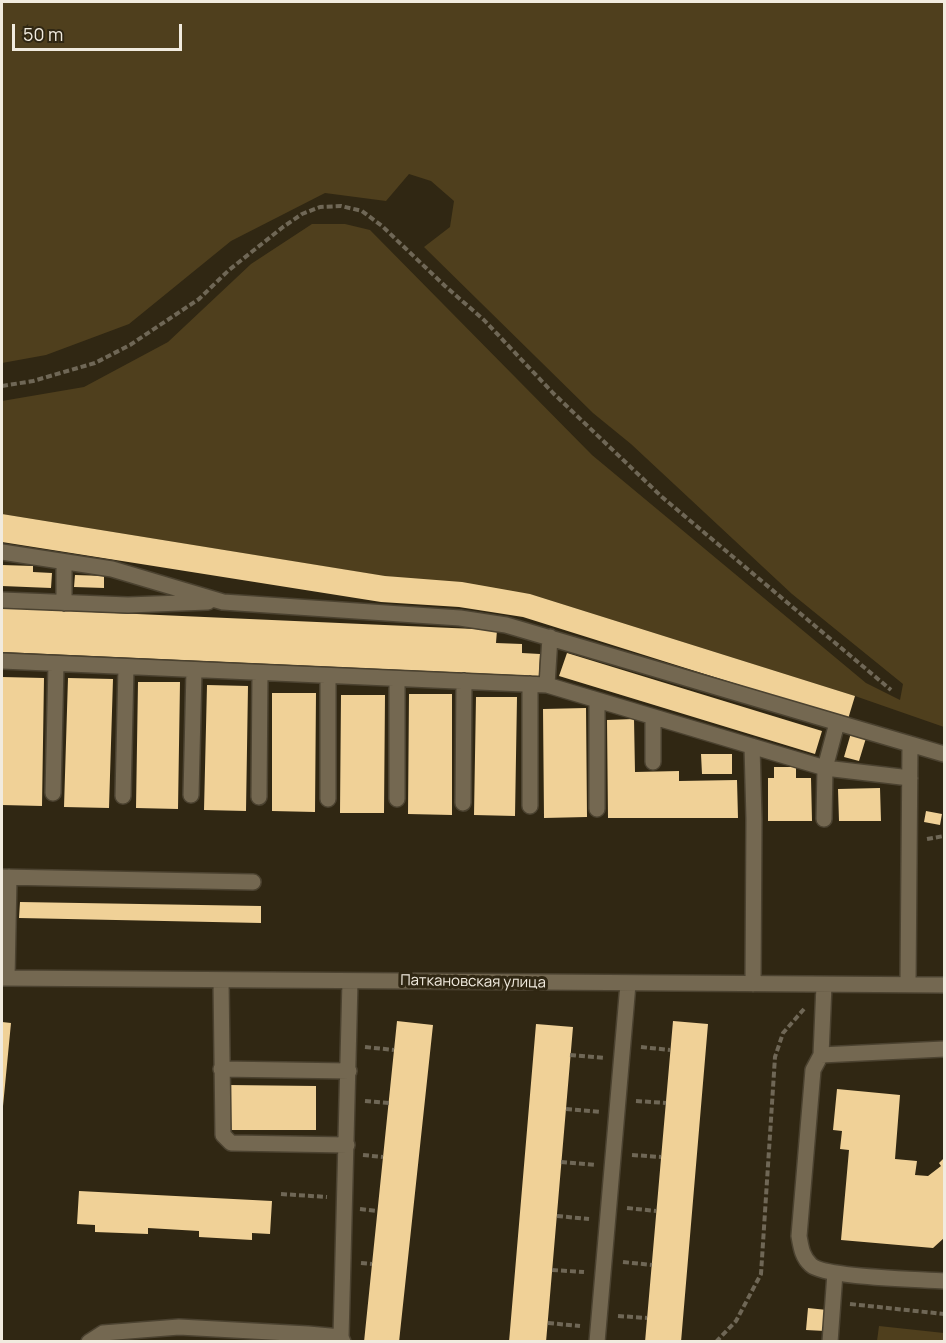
<!DOCTYPE html>
<html>
<head>
<meta charset="utf-8">
<style>
  body { margin:0 }
  #map { position:relative; width:946px; height:1343px; overflow:hidden; background:#302713; font-family:Manrope,sans-serif }
  canvas { display:block }
  .frame { position:absolute; inset:0; border:3px solid #f1ebdf; pointer-events:none }
  .scale { position:absolute; left:12px; top:24px; width:170px; height:27px; box-sizing:border-box; border:3px solid #f1ebdf; border-top:0; padding-left:8px; font-size:18px; line-height:21px; white-space:nowrap; color:#f1ebdf; -webkit-text-stroke:4px #302713; paint-order:stroke }
</style>
</head>
<body>
<div id="map">
<canvas width="946" height="1343"></canvas>
<div class="frame"></div>
<div class="scale">50 m</div>
</div>
<script>
const g = document.querySelector('canvas').getContext('2d');
g.lineJoin = 'round';
function fill(path, color) { g.fillStyle = color; g.fill(path, 'evenodd'); }
function strokePath(path, color, width, dash) { g.strokeStyle = color; g.lineWidth = width; g.lineCap = dash ? 'butt' : 'round'; g.setLineDash(dash || []); g.stroke(path); }
function write(font, color, halo, rows, align = 'center') {
  g.font = font + ' Manrope,sans-serif'; g.lineWidth = 6; g.setLineDash([]); g.textBaseline = 'middle'; g.strokeStyle = halo; g.fillStyle = color; for (const [text, x, y, turn = 0] of rows) {
    g.save(); g.translate(x, y); g.rotate((+turn || 0) * Math.PI / 180); g.textAlign = isNaN(turn) ? turn : align; if (halo) g.strokeText(text, 0, 0); g.fillText(text, 0, 0); g.restore();
  }
}
fill(new Path2D(`
  M2,2H944V727L855,696L530,594L384,576L2,514V401L84,387L168,342L251,264L312,224H345L370,230L592,455L866,683L900,700L903,684L792,594L631,444L593,413L424,247L450,227L454,201L431,181L409,174L386,201L325,193L231,241L129,324L46,355L2,363Z
  M879,1326L944,1333V1341H877Z`), '#4f3f1d');
fill(new Path2D(`
  M2,514L385,576L462,582L530,594L855,696L848,719L523,617L459,607L381,602L2,542Z
  M2,565L33,566V572L52,573L51,588L2,586Z
  M75,575L104,576V588L74,587Z
  M2,608L497,630L496,643L522,644V653L540,654L539,676L2,652Z
  M567,653L822,731L815,754L559,676Z
  M2,677L44,678L42,806L2,805Z
  M68,678L113,679L109,808L64,807Z
  M138,682H180L178,809L136,808Z
  M207,685L248,686L246,811L204,810Z
  M272,693H316L315,812L272,811Z
  M409,694H452V815L408,814Z
  M341,695H385L384,813H340Z
  M476,697H517L515,816L474,815Z
  M586,708L587,817L544,818L543,709Z
  M634,719L635,772L679,771V781L737,780L738,818H608L607,720Z
  M851,733L866,738L859,761L844,757Z
  M701,754H732V774H702Z
  M774,767H796V778H811L812,821H768V778H774Z
  M880,788L881,821H839L838,789Z
  M926,811L942,814L940,825L924,822Z
  M20,902L261,906V923L19,918Z
  M397,1021L433,1025L399,1342H364Z
  M673,1021L708,1024L681,1342H645Z
  M2,1022L11,1023L3,1106H2Z
  M536,1024L573,1027L546,1342H509Z
  M229,1085L316,1086V1130H229Z
  M837,1089L900,1095L895,1159L917,1161L915,1175L928,1176L941,1166L939,1163L944,1158V1238L933,1248L841,1240L849,1150L840,1149L842,1131L833,1130Z
  M79,1191L272,1201L270,1234L252,1233V1240L199,1237V1231L148,1228V1234L95,1232V1225L77,1224Z
  M808,1308L827,1310L825,1331L806,1330Z`), '#f0d197');
const minor = new Path2D(`
  M2,552L112,569L223,602L460,618L506,625L910,744
  M2,600L128,605L208,602
  M64,603V562
  M2,661L547,685L825,768L910,778
  M328,676V799
  M397,679V799
  M547,685L550,637
  M597,700V809
  M653,717V762
  M752,746L754,819L753,984
  M53,793L56,664
  M191,795L194,670
  M123,796L126,667
  M259,797L260,673
  M463,803L464,681
  M530,806V684
  M824,819L825,768L837,723
  M2,877L253,882
  M2,978L944,985
  M7,978L9,877
  M221,980L223,1135L231,1143L347,1145
  M908,984L910,744L944,754
  M824,985L821,1055L813,1070L799,1236C801,1247 802,1257 811,1265C825,1278 921,1279 944,1281
  M821,1055L944,1049
  M221,1069L349,1071
  M89,1342L103,1333L179,1327L308,1334
  M307,1342L308,1334L341,1337
  M343,1342L341,1337L350,981
  M597,1342L628,984
  M830,1342L835,1273`);
strokePath(minor, '#4b4230', 18);
strokePath(new Path2D(`
  M2,386L33,381L95,363L130,345L199,299L229,270L283,227L302,214L320,207L341,206L362,211L382,226L445,286L484,320L553,393L662,497L891,690
  M927,839L944,836
  M365,1047L394,1050
  M641,1047L670,1050
  M570,1055L605,1058
  M365,1101L389,1103
  M636,1101L666,1103
  M566,1109L601,1112
  M363,1155L383,1157
  M632,1155L661,1157
  M561,1162L596,1165
  M281,1194L327,1197
  M627,1208L656,1211
  M360,1209L377,1211
  M557,1216L589,1219
  M623,1262L652,1265
  M361,1263L372,1264
  M552,1270L584,1272
  M850,1304L944,1314
  M618,1316L647,1318
  M548,1323L580,1326
  M716,1342L736,1321L761,1274L775,1057L783,1033L804,1009`), '#6f6756', 4, [6, 3]);
strokePath(minor, '#746851', 15);
write('15px', '#f1ebdf', '#302713', [
  ["Паткановская улица",473,982,1]
]);
</script>
</body>
</html>
